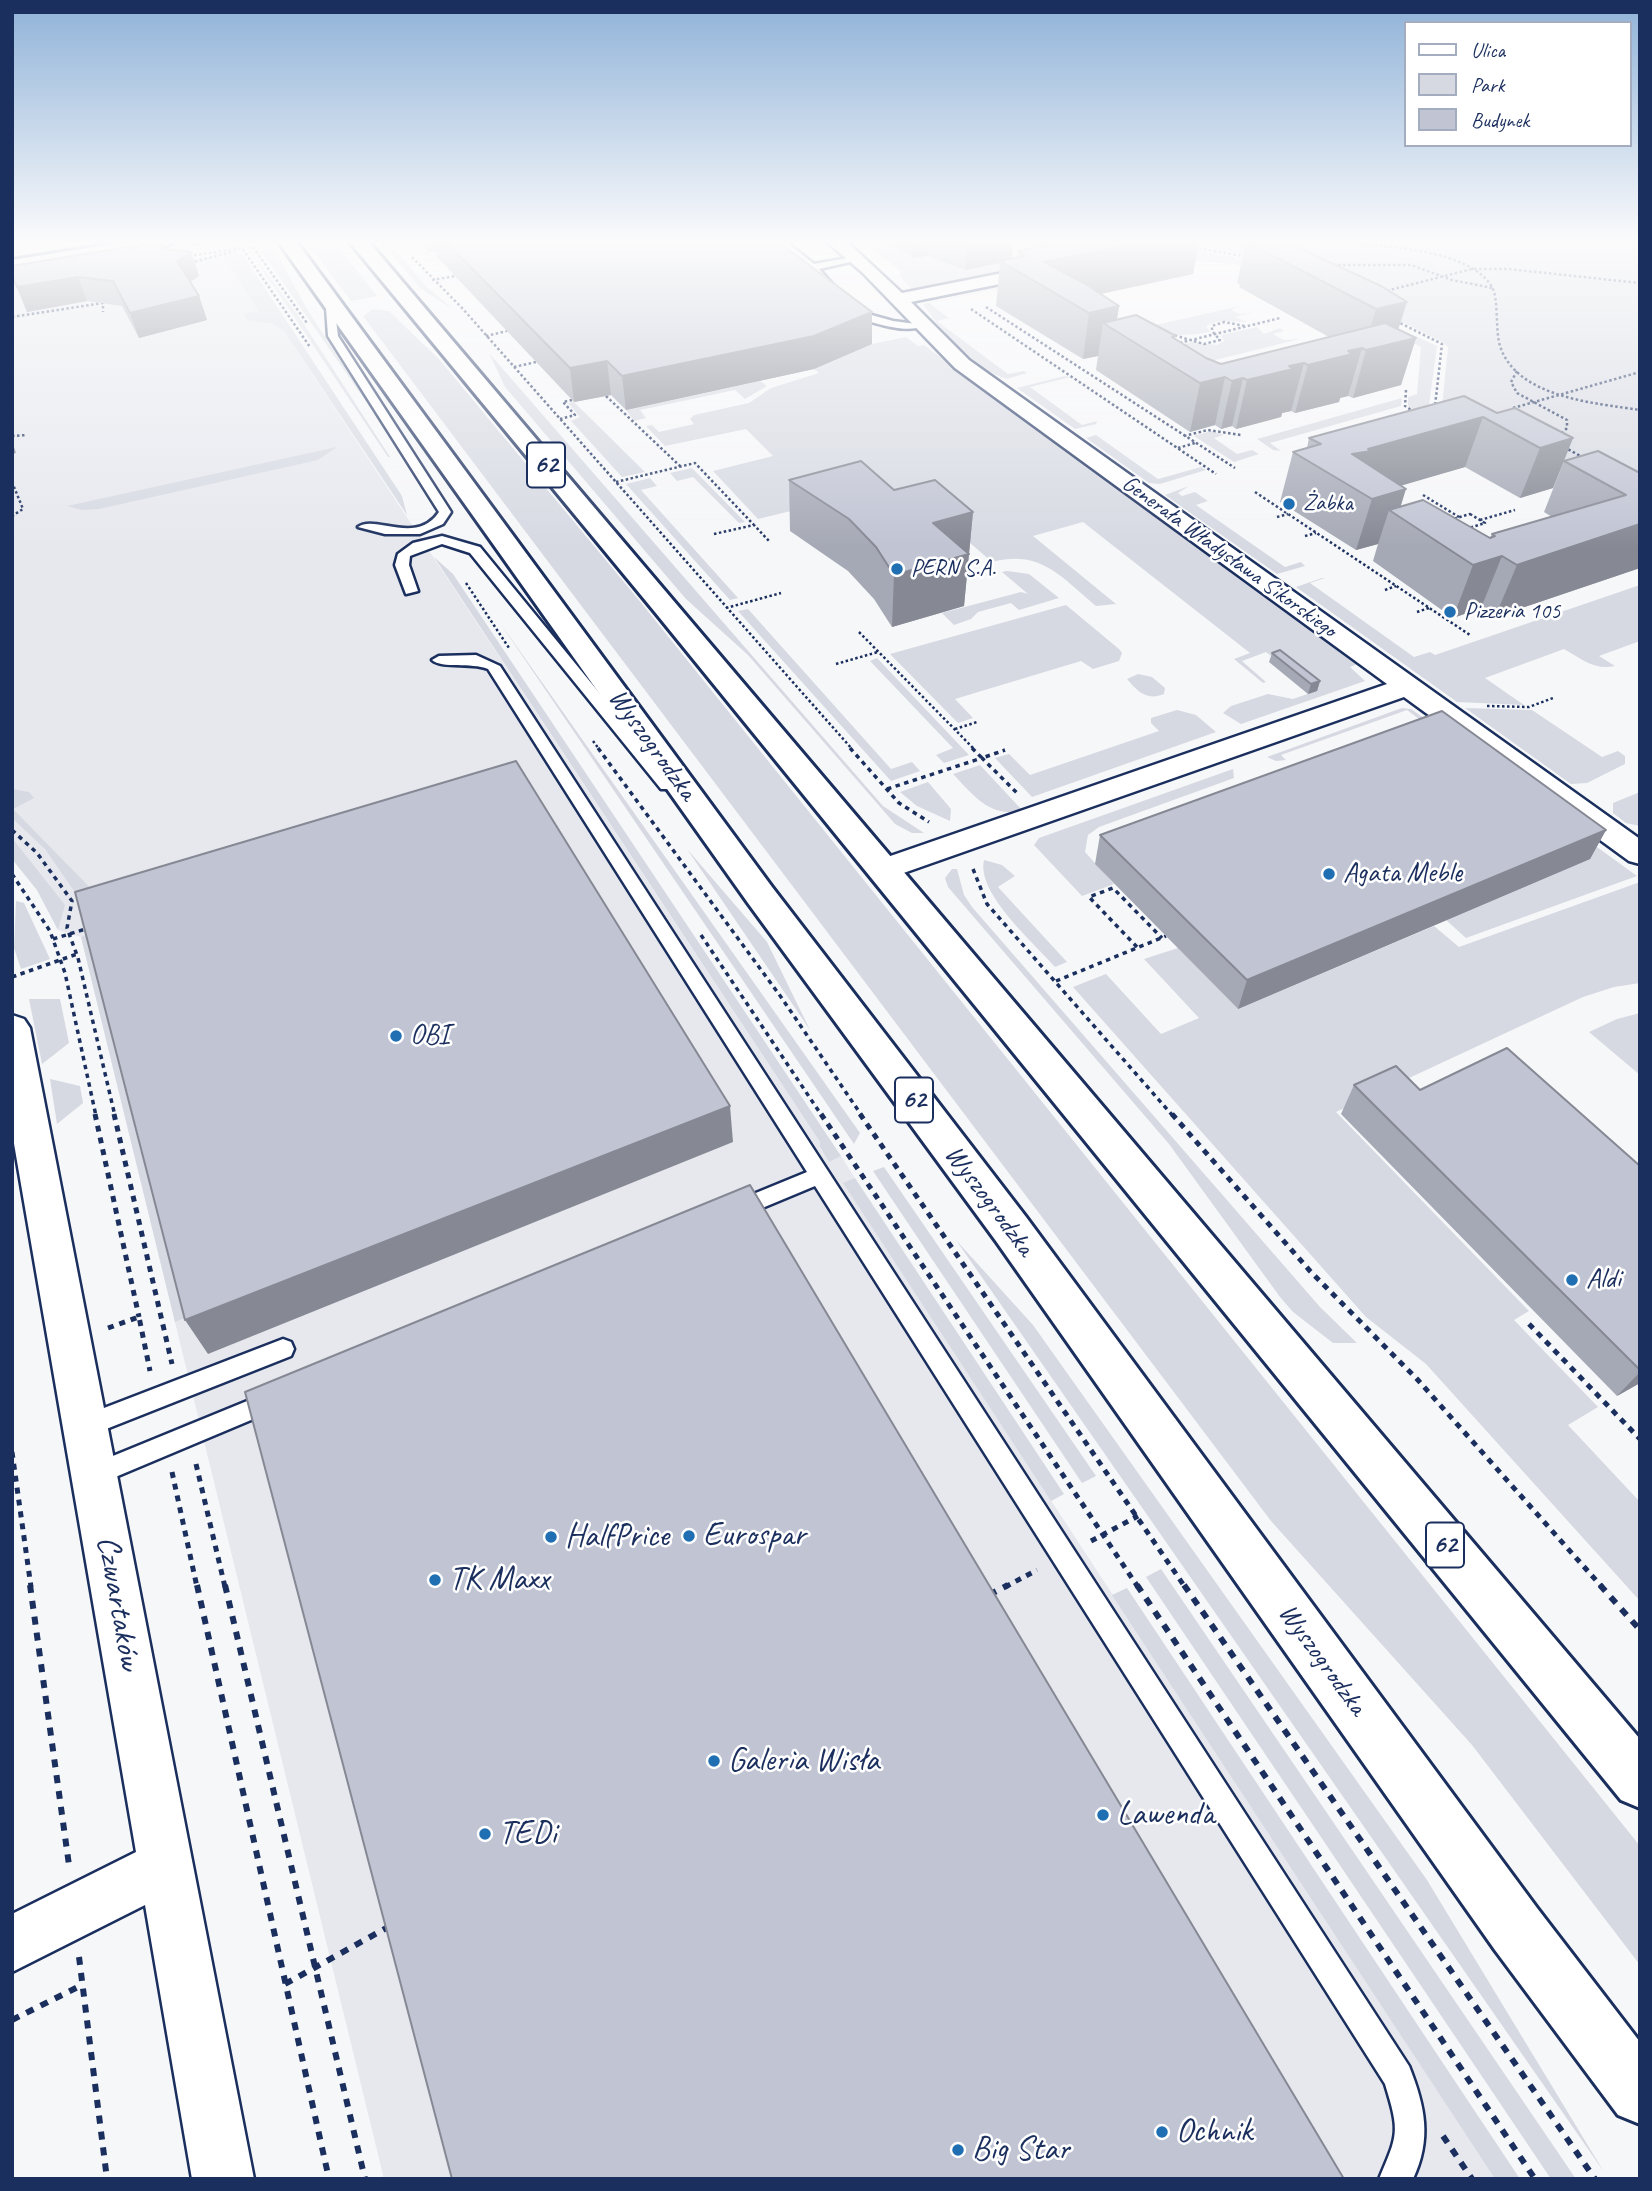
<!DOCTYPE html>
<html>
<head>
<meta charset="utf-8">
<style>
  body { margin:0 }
  #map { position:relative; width:1652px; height:2191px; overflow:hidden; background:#f6f7f9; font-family:Caveat,sans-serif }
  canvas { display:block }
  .frame { position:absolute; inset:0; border:14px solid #1b2f5e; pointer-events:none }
  .legend { position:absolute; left:1404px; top:21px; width:228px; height:126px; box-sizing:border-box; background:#fff; border:2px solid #a4acbf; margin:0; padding:9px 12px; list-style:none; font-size:21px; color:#1b2f5e }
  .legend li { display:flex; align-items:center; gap:14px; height:35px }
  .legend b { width:35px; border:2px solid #a4acbf }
</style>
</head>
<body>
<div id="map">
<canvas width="1652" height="2191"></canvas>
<div class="frame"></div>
<ul class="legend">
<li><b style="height:9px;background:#fff"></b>Ulica</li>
<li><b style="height:19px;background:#d6d9e2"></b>Park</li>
<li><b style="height:19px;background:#c0c4d3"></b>Budynek</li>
</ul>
</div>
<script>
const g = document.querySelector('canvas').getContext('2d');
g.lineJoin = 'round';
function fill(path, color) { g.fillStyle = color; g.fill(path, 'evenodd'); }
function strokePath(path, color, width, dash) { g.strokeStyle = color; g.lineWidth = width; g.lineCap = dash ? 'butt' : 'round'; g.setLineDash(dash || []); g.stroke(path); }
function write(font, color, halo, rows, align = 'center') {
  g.font = font + ' Caveat,sans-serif'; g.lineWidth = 5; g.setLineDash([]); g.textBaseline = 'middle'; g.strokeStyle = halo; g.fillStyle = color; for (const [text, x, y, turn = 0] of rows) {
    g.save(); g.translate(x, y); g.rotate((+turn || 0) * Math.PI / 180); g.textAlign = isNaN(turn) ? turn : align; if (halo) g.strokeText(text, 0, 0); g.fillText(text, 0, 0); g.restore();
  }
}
fill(new Path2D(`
  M233,252L243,255L297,351L820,1142V1148L829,1161L841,1156L855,1178L844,1184L1495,2179H384L81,937L58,930L37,890L12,859V286Z`), '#e6e8ee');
fill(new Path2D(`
  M334,241L377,296L351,301L306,242Z
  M381,241H387L428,288L453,309L421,289Z
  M862,241H887L912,258L927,256L959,266L996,245L1026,263L1023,268L911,289L900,276V271Z
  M1203,241H1640V516L1442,407L1448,347L1442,342L1355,298L1264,260L1194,244Z
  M1185,247L1258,262L1251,266L1156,256L929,303L949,318L937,321L1008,374L1024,371L1027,373L1007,379C977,371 939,329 923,304Z
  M274,248L307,309L374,413L261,251Z
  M250,251L298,315L390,457H388Z
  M233,253L243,255L402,496L407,515L284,331L272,323L247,320L244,314L259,311L223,258Z
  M1240,306L1231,310L1239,314L1253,313L1235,317L1248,322L1219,321L1206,326L1210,332C1182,338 1153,333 1124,332Z
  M373,309L389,311L439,359L638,599L1640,1846V1965L1472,1745L1271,1521L363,316Z
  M1257,327L1264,334L1280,328L1284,331L1273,334L1284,340L1300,339L1183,368L1161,350L1193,342L1217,345L1224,341L1221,335Z
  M1406,332L1437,346L1429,405L1436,412L1424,416L1408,406V397L1417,394L1421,347L1397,335Z
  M906,337L918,346L924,345L1357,664L1350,667L1365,681L1241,724L1223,713L1231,706L1268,694L1293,699L1316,691L1266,652L1242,661L1266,682L1263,683L1234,659L1250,653L1083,522L1033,536L1116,604L1096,606C1061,577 1041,549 992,562L916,496L824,503L758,519L713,471L773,456L746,429L665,446L646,426L652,425L659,432L694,424L690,419L694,415L749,403L771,388L819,373L814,369L872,344Z
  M489,353L883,806L924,833H912L895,824L748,655L686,599L505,387Z
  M1064,376L1071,377L1030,387L1082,425L1097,421L1096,424L1075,429L1017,388Z
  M760,381L767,386L745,399L735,390L640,410L646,418L634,421L626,410Z
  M1402,398L1401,406L1270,443L1281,451L1273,450L1257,439Z
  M574,402L645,472L622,477L571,421L580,417L568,403Z
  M1211,431L1224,435L1214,438L1237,454L1252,450L1259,454L1234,462L1194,436Z
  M1096,435L1158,479L1201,467L1206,470L1160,484L1149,483L1086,438Z
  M337,447L318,460L99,509L82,510L67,506Z
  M692,468L745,522L739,523L693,477L677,481L670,473Z
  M650,478L657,486L641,490L738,598L730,600L626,484Z
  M1189,486L1178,493L1182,496L1195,492L1208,501L1196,505L1285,567L1301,562L1305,566L1277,574L1165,495Z
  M434,557L453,574L841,1156L829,1162L820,1147V1142Z
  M1007,571L1029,574L1059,598L1019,610L1011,603L978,612L971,619L954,625L942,613L1021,592L1028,594L1002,572Z
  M1322,578H1325L1310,583L1414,657L1430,652L1435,655L1640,585V641L1599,656L1615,666C1595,671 1580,658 1564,649L1485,678L1524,705L1457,702L1296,587Z
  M1066,605L1119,649L1122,653L1119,661L1093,669L1081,661L955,699L973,718L958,723L890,654Z
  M748,609L891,769L912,762L920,771L891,781L738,611Z
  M498,620L860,1133L854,1144Z
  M877,658L969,755L944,763L936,755L953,748L870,661Z
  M1138,674L1152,677L1165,688L1164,694C1147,701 1138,692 1127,679Z
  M1402,708L1411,709L1445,733L1440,735L1407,710L1281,755L1286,760L1276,761L1267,757Z
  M1465,708L1532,710L1602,757L1618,751L1625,756V764L1587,783L1571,784Z
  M1177,710L1196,715L1216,732L1032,797L995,758L1009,754L1030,775L1159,731L1151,723V718Z
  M980,765L1022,810C991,819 973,795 953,774Z
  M1233,769L1234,778L1099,827L1088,835L1085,852L1114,884L1082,896L1034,845L1039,838Z
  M928,782L951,809L950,821L917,806L900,792Z
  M12,789L29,792L34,798L13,809L103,901H81L45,849L12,818Z
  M1640,792V826L1626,823L1613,813V803Z
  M1550,813L1637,876L1466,938L1446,920Z
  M12,838L65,905L58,930L37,890L12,859Z
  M687,849L767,942L810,1030Z
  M984,860L1002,865L1015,876L998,887L1067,962L1055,967C1034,943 976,893 984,860Z
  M952,869H957L964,895L972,907L1320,1307L1357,1343H1333L1293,1312L1280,1297L1169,1144L948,887L945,878Z
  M1640,882V983L1614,987L1583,997L1336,1112L1529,1311L1514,1320L1598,1407L1568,1425L1640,1502V1601L1426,1364L1366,1317L1073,987L1106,974L1161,1034L1199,1018L1144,959L1178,948L1238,1009L1434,926L1459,947Z
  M16,901L24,903L50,959L21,969L14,948Z
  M97,930L198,1312L175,1322L81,937Z
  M29,999H60L69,1043L42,1064Z
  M1640,1013V1075L1589,1032L1617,1019Z
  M50,1079L80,1086L83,1103L57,1124Z
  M884,1167L1096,1476L1082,1483L873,1171Z
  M855,1178L1064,1494L1051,1501L843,1183Z
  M956,1240L1033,1325L1427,1880L1604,2172Z
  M1161,1569L1576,2179H1551L1146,1577Z
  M1127,1588L1520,2179H1495L1112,1595Z`), '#d6d9e2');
const service = new Path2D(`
  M774,241H785L814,264L859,256L864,259L819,269L834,286L829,289Z
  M325,293L333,295L338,336L451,512L443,524L420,534H385L358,527C375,514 416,546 439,512L328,336Z
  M850,309L893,321L924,325C907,336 865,320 846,314V310Z
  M442,536L480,547L673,783V789H661L470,553L442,544L410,556L409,565L418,591L406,594L395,565L398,554L413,543Z
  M476,655L500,666L1409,2066C1425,2106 1432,2139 1413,2179H1379C1398,2134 1400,2133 1385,2084L815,1186L743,1216L736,1218L729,1216L726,1210L729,1204L807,1172L488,669C471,662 442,669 432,660L439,656Z
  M283,1339L291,1342L294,1349L291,1356L86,1437L78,1434L74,1426L78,1418Z
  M274,1390L282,1393L285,1400L282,1407L94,1486L86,1483L82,1475L86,1467Z`);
const minor = new Path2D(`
  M826,241H846L902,293L1048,264L1054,265L1057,269L1054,273L911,302L969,360L1640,839V864L1629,861L1404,697L895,876L884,879L873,876L868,869L873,862L1387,684L955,368L863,273Z
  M12,1015L24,1019L30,1028L254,2179H192L145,1905L12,1972V1914L136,1852L12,1132Z`);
const tertiary = new Path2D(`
  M131,241H174L165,247L12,272V260Z`);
const primary = new Path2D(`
  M278,241H296L772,887L1026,1217L1537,1908L1640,2042V2124L1618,2115L1495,1950L996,1241L748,903Z
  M349,241H368L1640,1739V1808L1621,1800L655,612Z`);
strokePath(service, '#1b2f5e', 5);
strokePath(minor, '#1b2f5e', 5);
strokePath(tertiary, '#1b2f5e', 6);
strokePath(primary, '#1b2f5e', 6);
strokePath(new Path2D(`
  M1234,241L1251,244
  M1320,241C1363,245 1468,245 1492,287C1499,299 1495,330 1500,346C1517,398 1595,403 1640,410
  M193,245L214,242
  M253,247L307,323
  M1194,247L1247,257
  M189,256L242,248L310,347
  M412,257L463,309L852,749
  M190,263L235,251
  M1333,265H1411L1452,280L1492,288
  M432,280L455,276
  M1382,292L1472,269H1508L1640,283
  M986,307L1235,468
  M971,309L1216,474
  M12,317L103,303V312
  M1396,321L1442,344L1435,406
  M1170,334L1204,344L1220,340L1212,331V326L1224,322L1245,326
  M486,336L507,331
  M1175,344L1280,318
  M514,367L536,362
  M1517,371L1511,382L1517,393L1567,420V428L1559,437
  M1406,390L1405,406L1416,413
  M606,396L680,466
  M1513,408L1640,372
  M560,419L575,415L563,402L572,400
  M12,436L27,435
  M1184,436L1208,430L1241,435
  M1564,447L1584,458
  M1178,448L1195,443
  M12,482L23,509L12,516
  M616,482L695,463L754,525
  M1255,492L1470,635
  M1423,495L1459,517
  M1470,514L1485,523L1459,531L1443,522Z
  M1277,517L1288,514
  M1480,520L1515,510
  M714,534L754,525L769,541
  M1305,536L1316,533
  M466,583L509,648
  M1385,590L1396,586
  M726,608L781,593
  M1417,612L1429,608
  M859,632L974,749
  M836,664L878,652
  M1487,706L1529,707L1553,698
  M955,729L977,722
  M593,741L599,749`), '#1b2f5e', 2.5, [2.5, 2.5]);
strokePath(new Path2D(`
  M598,748L781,997L862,1116
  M850,748L899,803L929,822
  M972,748L982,758L1005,750
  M887,789L982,758L1017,793
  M12,830L37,853L72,901L67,928L78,958L115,1116
  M973,869L987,904L1173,1116
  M12,874L50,931L65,973L96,1116
  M701,935L822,1116
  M53,939L89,928
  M1137,947L1089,897L1113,888L1162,938
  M12,977L77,954
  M1056,981L1166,936`), '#1b2f5e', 3.5, [4.5, 4.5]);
strokePath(new Path2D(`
  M95,1114L139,1317
  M114,1114L172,1364
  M821,1114L1138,1587
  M860,1114L1185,1587
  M1172,1114L1310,1271L1417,1379L1602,1587
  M1529,1324L1640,1439
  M108,1328L139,1317L150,1371
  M12,1452L31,1587
  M196,1464L225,1587
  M172,1472L197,1587
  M1091,1541L1138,1516
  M1005,1587L1037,1570`), '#1b2f5e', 5, [6, 6]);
strokePath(new Path2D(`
  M30,1585L69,1865
  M197,1585L329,2179
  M225,1585L365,2179
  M1137,1585L1535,2179
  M1184,1585L1595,2179
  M1600,1585L1640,1630
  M989,1595L1008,1585
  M79,1957L107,2179
  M285,1984L388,1927
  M12,2020L82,1985
  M1443,2136L1472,2179`), '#1b2f5e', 6, [8, 8]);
fill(service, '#fff');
fill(minor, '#fff');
fill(tertiary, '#fff');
fill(primary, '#fff');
fill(new Path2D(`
  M424,241H777L872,312V344L814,369L626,410L611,395L574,402L437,257L436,252H427Z
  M887,241H1013L1012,258L1018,257V251L1037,247L1028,241H1199L1193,274L1100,294L1119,306L1117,320L1175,340L1206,358L1221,364L1329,337L1239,287L1240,285L1237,283L1246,241H1284L1381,286L1398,329L1416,338L1401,385L1353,398L1348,396L1340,398L1339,402L1295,413L1291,411L1282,413L1281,417L1236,429L1232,426L1221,429L1215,425L1190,432L1096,370L1098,356L1083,359L996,306L1000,263L965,270L927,256L912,258Z
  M133,246L134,249H164L191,252L199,276L190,282L199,296L207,320L139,338L122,306L87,301L27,312L12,276Z
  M1497,413L1573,438L1553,488L1520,498L1465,467L1401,485V506L1490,538L1492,534L1552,517L1544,512L1564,461L1640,473V568L1495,617L1481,608L1453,618L1373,561L1378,544L1356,550L1280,502L1293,452L1307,448L1309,438Z
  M789,480L894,490L973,512L964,606L892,627L874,599L848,571L790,531Z
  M1272,653L1320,681L1317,691L1308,694L1269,662Z
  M1606,830L1590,859L1238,1009L1095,864L1100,835Z
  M1354,1085L1420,1090L1640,1166V1383L1617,1396L1341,1114Z`), '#a5a9b5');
fill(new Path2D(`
  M913,241H928L927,256L912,258Z
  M967,241H1013L1012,260L1000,261V263L965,270Z
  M1052,241H1104L1050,255Z
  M1146,241H1199L1193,274L1068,301L1044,262Z
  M191,252L199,276L185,285L177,261Z
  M78,277L87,301L27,312L17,287Z
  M199,296L207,320L139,338L130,313Z
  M1407,302L1394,343L1416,338L1401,385L1353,398L1366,350L1364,349L1376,309Z
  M1119,306L1115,330L1103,323L1098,356L1083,359L1089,313Z
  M872,312V344L814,369L626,410L622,376Z
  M1362,348L1348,396L1340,398L1339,402L1295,413L1308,365L1348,351Z
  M607,361L611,395L574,402L570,368Z
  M1304,363L1291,411L1282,413L1281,417L1236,429L1247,380Z
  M1225,377L1215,425L1190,432L1200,383Z
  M1243,378L1232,426L1221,429L1232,381Z
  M1483,417L1465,467L1366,496L1352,454Z
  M1573,438L1553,488L1520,498L1540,448Z
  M12,441L16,453L12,454Z
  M1406,489L1398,515L1389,510L1378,544L1356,550L1372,499Z
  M1640,496V568L1495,617L1517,565Z
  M973,512L964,606L892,627L894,575L933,523Z
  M1502,556L1481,608L1453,618L1473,565Z
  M1320,681L1317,691L1308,694L1311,684Z
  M1606,830L1590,859L1238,1009L1247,980Z
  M730,1106L733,1142L208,1354L185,1320Z
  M1640,1372V1383L1617,1396Z`), '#868994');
const building = new Path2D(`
  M445,241H777L872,312L814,336L622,376L607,361L570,368Z
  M1069,241H1146L1044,262L1084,283L1119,306L1089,313L1000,261L1025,256L1018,251Z
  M1250,241H1284L1381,286L1407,302L1376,309L1248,243L1252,242Z
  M145,243L163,245L157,248L191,252L177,261L199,296L130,313L113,281L78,277L17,287L12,276V266L133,246L129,248L134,249Z
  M1136,315L1176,336L1172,337L1206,358L1221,364L1385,323L1416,338L1366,350L1362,348L1348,351L1352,354L1308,365L1304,363L1289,366L1293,369L1247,380L1243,378L1232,381L1225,377L1200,383L1103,323Z
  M1464,396L1497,413L1515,408L1573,438L1540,448L1483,417L1368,449L1371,451L1352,454L1406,489L1372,499L1293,452L1321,444L1309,438Z
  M1598,451L1640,473V524L1517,565L1502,556L1473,565L1389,510L1423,500L1490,538L1495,536L1492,534L1626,495L1564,461Z
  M861,461L894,490L935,480L973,512L933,523L969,554L894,575L876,547L849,519L789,480Z
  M1280,650L1320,681L1311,684L1272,653Z
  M1442,711L1606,830L1247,980L1100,835Z
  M516,761L730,1106L185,1320L75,892Z
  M1507,1048L1640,1166V1370L1354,1085L1396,1066L1420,1090Z
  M750,1185L1344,2179H452L245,1392Z`);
fill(building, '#c0c4d3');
strokePath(building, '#868994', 2);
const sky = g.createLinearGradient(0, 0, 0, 548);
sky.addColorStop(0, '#8fb2d8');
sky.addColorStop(0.44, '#fbfbfc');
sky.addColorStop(1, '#fbfbfc00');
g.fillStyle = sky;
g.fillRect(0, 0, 1652, 548);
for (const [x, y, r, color] of [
  [1289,504,7,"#1f6fb2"],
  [897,569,7,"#1f6fb2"],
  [1450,612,7,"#1f6fb2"],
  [1329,874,7,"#1f6fb2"],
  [396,1036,7,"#1f6fb2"],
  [1572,1280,7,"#1f6fb2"],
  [689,1536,7,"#1f6fb2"],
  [551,1537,7,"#1f6fb2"],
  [435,1580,7,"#1f6fb2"],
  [714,1761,7,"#1f6fb2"],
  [1103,1815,7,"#1f6fb2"],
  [485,1834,7,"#1f6fb2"],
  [1162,2132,7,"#1f6fb2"],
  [958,2150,7,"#1f6fb2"]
]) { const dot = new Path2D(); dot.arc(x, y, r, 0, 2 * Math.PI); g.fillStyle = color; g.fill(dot); strokePath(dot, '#fff', 2.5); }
write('23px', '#1b2f5e', '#fff', [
  ["Żabka",1303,504],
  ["PERN S.A.",911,569],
  ["Pizzeria 105",1464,612]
], 'left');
write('23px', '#1b2f5e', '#fff', [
  ["Generała Władysława Sikorskiego",1229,557,36]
]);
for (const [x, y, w] of [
  [546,465,38],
  [914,1100,38],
  [1445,1545,38]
]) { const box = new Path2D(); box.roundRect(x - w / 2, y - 22.5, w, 45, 5); g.fillStyle = '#fff'; g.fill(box); strokePath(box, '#1b2f5e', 2); }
write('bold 26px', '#1b2f5e', null, [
  ["62",546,465],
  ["62",914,1100],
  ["62",1445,1545]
]);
write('28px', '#1b2f5e', '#fff', [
  ["Wyszogrodzka",652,745,54],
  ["Wyszogrodzka",989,1201,53],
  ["Wyszogrodzka",1322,1660,54]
]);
write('28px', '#1b2f5e', '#fff', [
  ["Agata Meble",1343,874],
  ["OBI",410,1036],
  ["Aldi",1586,1280]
], 'left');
write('33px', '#1b2f5e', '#fff', [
  ["Eurospar",703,1536],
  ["HalfPrice",565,1537],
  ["TK Maxx",449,1580],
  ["Galeria Wisła",728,1761],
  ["Lawenda",1117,1815],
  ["TEDi",499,1834],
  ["Ochnik",1176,2132],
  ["Big Star",972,2150]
], 'left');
write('33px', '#1b2f5e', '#fff', [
  ["Czwartaków",118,1603,80]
]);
</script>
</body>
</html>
